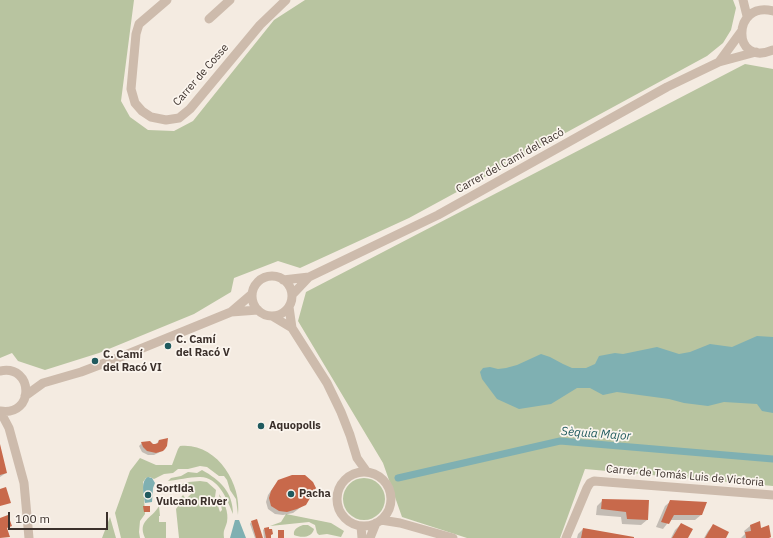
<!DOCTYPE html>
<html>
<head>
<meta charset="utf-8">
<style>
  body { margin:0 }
  #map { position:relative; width:773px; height:538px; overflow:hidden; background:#f4ebe1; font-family:"IBM Plex Sans",sans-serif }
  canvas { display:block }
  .scale { position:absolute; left:8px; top:512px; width:100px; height:18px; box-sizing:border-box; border:2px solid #3b302b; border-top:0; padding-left:5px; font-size:12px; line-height:14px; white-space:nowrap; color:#3b302b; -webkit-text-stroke:3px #fbf5ee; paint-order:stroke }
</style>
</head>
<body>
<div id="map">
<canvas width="773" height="538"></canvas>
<div class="scale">100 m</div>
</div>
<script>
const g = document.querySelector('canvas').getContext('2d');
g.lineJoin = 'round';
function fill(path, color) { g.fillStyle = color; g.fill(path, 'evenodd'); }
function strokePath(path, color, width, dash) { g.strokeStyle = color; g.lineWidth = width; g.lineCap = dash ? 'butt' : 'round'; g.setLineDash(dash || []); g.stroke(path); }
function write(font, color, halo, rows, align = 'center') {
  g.font = font + ' "IBM Plex Sans",sans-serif'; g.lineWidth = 3.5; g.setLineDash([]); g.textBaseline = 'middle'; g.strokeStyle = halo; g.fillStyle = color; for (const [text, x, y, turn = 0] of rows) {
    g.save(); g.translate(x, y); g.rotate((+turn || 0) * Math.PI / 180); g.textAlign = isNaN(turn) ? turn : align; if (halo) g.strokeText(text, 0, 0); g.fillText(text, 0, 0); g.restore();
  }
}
fill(new Path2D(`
  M0,0H134L121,101L130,117L148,130L174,131L193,121L274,20L305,0H733L736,8L731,30L723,43L707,56L409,218L300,268L278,261L234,278L231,292L194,314L99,353L45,370L18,361L12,353L0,358Z
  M745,64L773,69V486L585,469L560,538H467L402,517L383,463L298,321L306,292Z
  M180,446C216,442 242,483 238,515L236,499L230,490L227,480L224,476H219L207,467L200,466L188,469H178L173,473L164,474L154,479L150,477L146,478L143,482L145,514L140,521L139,532L140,538H121L115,513L130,471L140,458L156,465H172L178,449Z
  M202,470C220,480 233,492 233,514C227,499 218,476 199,477C189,477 178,480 168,481L171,478L181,476L188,472L197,473Z
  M343 499a21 21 0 1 1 42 0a21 21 0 1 1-42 0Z
  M200,481L207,482L216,490L215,497L220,512L222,510L219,494C224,502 229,512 227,522C225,530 223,529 224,538H179L176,509L181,502L179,500L183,495L186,499L192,493L191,486L179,485L189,482Z
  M159,506L160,516H159V522H166V538H145C137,520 152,519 159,506Z
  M286,514L331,523L344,531L341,537L327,534L319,535L317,533L315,525L309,522L270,526L281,522Z
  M110,517L116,538H102Z
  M303,525H308L314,529C312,538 301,538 294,535C293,529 298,527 303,525Z`), '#b8c4a0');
fill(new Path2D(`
  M757,336L773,337V413L762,411L757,404L724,402L708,406L684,403L669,399L617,392L603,395L590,388H577L551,404L519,409L497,399L482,379L480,372L483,368L490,367L498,369L506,368L517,365L541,354L550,357L563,364L572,368H586L595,364L599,356L615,353L623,354L657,347L679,354L690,352L710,344L732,347Z
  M148,477L152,478L155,483L153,488L152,502L145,503C144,495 140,481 148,477Z
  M235,520H239L246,538H230Z`), '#7fb0b2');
fill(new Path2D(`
  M159,440L162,451L154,455H148L142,452L139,446L142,443L156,445Z
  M0,446L6,473L0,477Z
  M275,485L305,504L293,513L283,515L275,514L268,509L266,502L268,495Z
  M603,500L647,520L641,525L622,524L621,517L596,515L597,506Z
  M671,501L701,515L695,520H670L663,529L656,527L665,506Z
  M251,522L262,538H255L250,524Z
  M759,523L761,529L769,538H741L745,534L744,531L750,526Z
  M681,524L687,538H671L675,530Z
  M713,526L724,538H704L708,531Z
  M264,529L271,535L270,538H264L263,530Z
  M583,529L631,538H577L578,534Z`), '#0003');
strokePath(new Path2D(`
  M398,478L560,441L773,459`), '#7fb0b2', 7);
fill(new Path2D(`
  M168,438L167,446L165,449L163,451L156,453L147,451L143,447L141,442L150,441L153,444H155L158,443L159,440Z
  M0,444L7,473L0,475Z
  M292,475H305L313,482L316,488L306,505L297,509L287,512L279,511L271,506L269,498L271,491L278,480Z
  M6,487L11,503L0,506V489Z
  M602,499L649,500L648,520L627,519L626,512L601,509Z
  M670,500L707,502L702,515H674L669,524L661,522Z
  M143,506H150V512H144Z
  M8,515L12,526L7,528L10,537L0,538V518Z
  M257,519L263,538H256L251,521Z
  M760,521L761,528L769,525L771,537L769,538H746L745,532L751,531L750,525Z
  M681,523L693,529L688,538H672Z
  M713,524L729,532L726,538H705Z
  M269,527V529H272L273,534L271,535V538H266L264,528Z
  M583,528L634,537V538H581Z
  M278,530H284V538H278Z`), '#c8694b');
strokePath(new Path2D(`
  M167,0L139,24L136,34L131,89L135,103L142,111L151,117L166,120L179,118L190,109L260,25L286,0
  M743,0L747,16
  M773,11C732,0 731,68 773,50
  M209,19L230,0
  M741,32L719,62L756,52
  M252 296a20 20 0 1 1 40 0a20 20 0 1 1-40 0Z
  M309,277L438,215L667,87L719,62
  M283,280L309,277L292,295
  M289,307L292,328L327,383L341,412L350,435L357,458L367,472
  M231,312L258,310
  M272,316L292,328
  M0,371C34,364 35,417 0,411
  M25,396L43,383L81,372L123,356L231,312L252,294
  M0,411L9,428L24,483L29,538
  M337 499a27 27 0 1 1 54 0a27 27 0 1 1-54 0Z
  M381,520L400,523L453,538
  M361,526L362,538
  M370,538L376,523
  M566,538L587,488L590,483L594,481L773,495`), '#cdbbac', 9);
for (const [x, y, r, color] of [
  [168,346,4,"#1f5a5e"],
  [95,361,4,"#1f5a5e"],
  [261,426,4,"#1f5a5e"],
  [291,494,4,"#1f5a5e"],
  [148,495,4,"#1f5a5e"]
]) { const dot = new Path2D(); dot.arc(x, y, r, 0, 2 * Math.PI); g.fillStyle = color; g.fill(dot); strokePath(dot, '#fbf5ee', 1.5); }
write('11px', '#3b302b', '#fbf5ee', [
  ["Carrer de Cosse",201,75,-49],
  ["Carrer del Camí del Racó",510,161,-29],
  ["Carrer de Tomás Luis de Victoria",685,476,5]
]);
write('bold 11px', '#3b302b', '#fbf5ee', [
  ["C. Camí",176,340],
  ["del Racó V",176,353],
  ["C. Camí",103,355],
  ["del Racó VI",103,368],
  ["Aquopolis",269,426],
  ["Sortida",156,489],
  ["Vulcano River",156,502],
  ["Pacha",299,494]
], 'left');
write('italic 12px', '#1f5a5e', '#fbf5ee', [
  ["Sèquia Major",596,434,4]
]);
</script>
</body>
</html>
